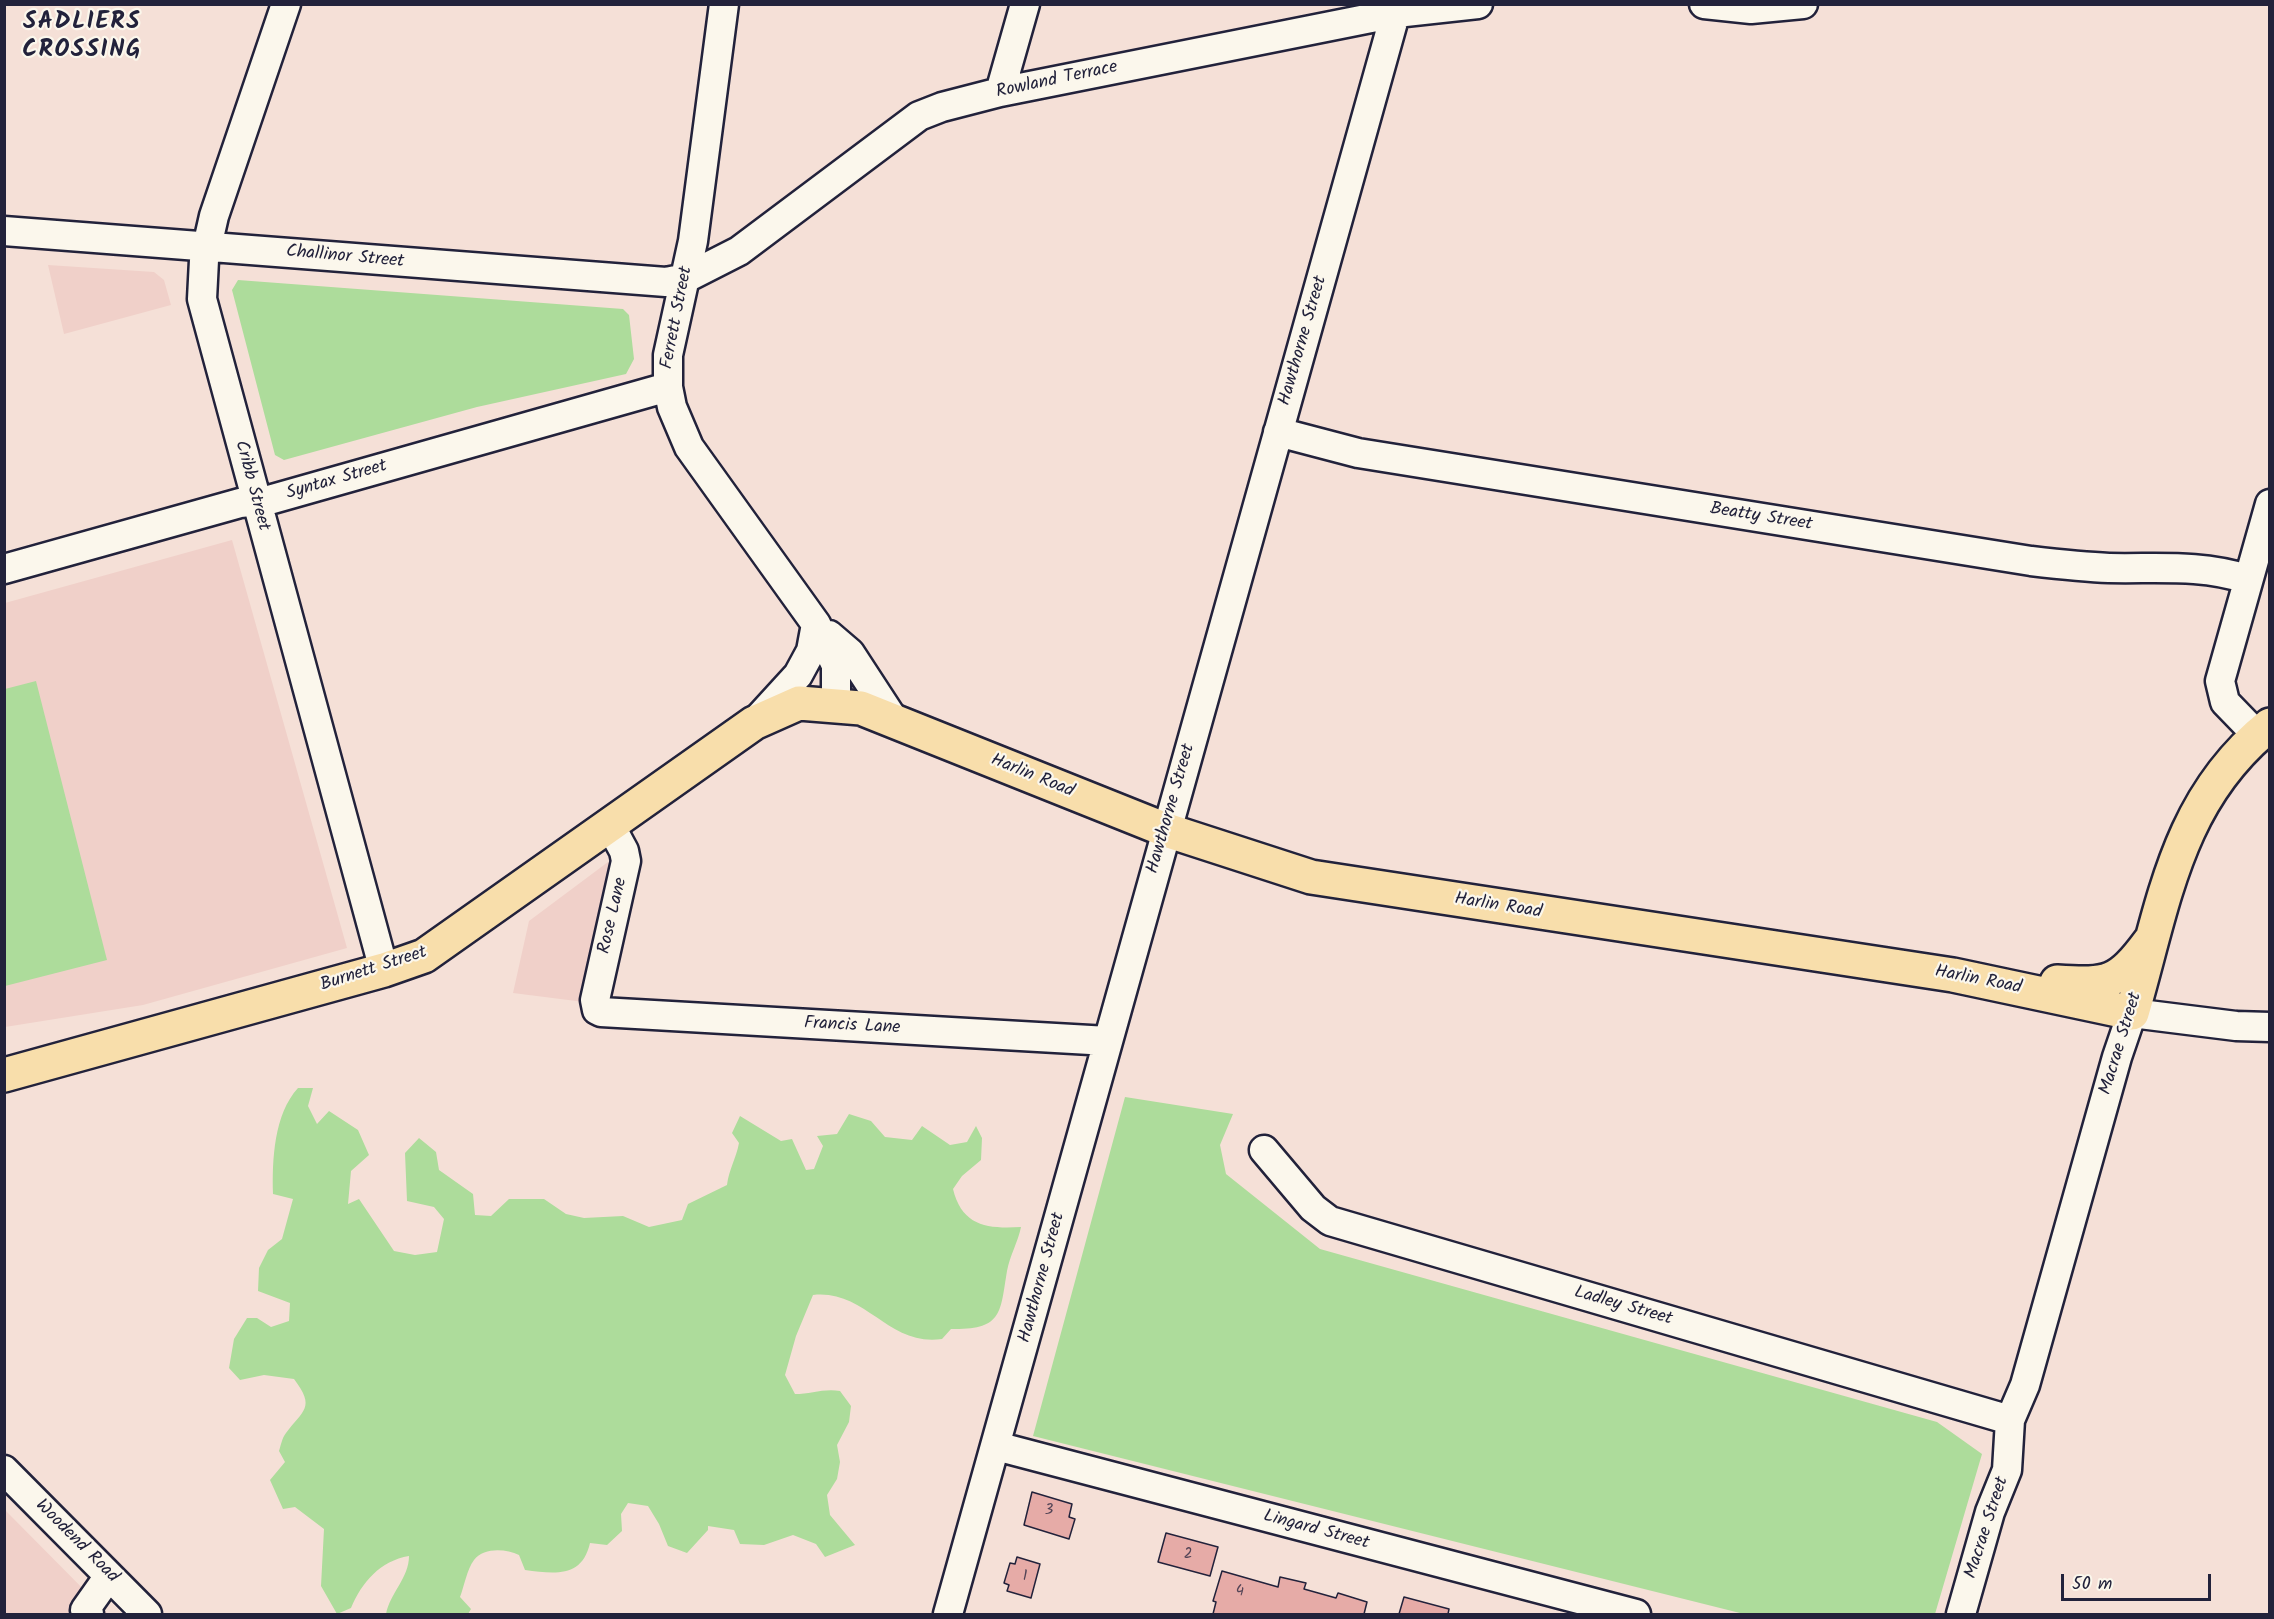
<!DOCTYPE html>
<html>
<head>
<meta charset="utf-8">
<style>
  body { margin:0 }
  #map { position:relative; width:2274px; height:1619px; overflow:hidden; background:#f5e0d7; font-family:Kalam,sans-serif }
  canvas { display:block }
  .frame { position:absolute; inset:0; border:6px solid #22223b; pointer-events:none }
  .scale { position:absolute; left:2061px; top:1574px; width:150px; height:27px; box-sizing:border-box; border:3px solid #22223b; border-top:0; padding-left:8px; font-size:18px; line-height:21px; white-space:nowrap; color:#22223b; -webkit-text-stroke:4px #fbf7ec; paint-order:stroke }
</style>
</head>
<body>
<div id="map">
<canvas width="2274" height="1619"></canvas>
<div class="frame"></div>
<div class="scale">50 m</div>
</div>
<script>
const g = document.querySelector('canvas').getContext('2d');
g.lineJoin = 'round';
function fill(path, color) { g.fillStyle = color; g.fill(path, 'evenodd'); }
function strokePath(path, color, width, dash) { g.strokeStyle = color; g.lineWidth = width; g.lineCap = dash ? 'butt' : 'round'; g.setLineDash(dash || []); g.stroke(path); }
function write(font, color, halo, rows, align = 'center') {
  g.font = font + ' Kalam,sans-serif'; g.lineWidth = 4.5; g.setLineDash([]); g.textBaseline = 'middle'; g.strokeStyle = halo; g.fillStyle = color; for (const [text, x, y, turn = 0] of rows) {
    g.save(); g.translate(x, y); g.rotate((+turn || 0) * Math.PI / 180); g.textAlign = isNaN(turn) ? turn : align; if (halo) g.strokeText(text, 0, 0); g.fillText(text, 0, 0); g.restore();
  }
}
fill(new Path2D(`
  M48,265L154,272L164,280L171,305L64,334Z
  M232,540L347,948L143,1005L5,1027V603Z
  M608,862L615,873L584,1002L513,993L529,921Z
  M5,1510L108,1614H5Z`), '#f0d0c9');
fill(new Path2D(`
  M238,280L623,309L629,315L634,359L626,374L477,407L284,460L275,455L232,290Z
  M36,681L107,960L5,986V689Z
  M298,1088H313L308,1106L317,1124L329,1111L358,1130L369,1155L351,1171L348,1204L359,1199L394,1251L415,1255L437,1252L444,1219L434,1207L407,1201L405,1153L419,1138L436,1152L439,1170L473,1194L475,1215L491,1216L509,1199H544L566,1214L584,1218L623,1216L649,1227L682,1220L688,1204L727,1185C729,1169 736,1159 739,1143L732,1133L740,1116L781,1141L792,1139L806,1170L814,1169L823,1146L817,1136L837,1134L849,1114L871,1121L885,1137L912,1140L922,1126L950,1145L967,1142L976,1126L982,1138L981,1160L962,1176L953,1189C962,1226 987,1229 1021,1227C1018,1242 1010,1255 1007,1271C1000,1313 1003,1330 951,1329L942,1339C888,1347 866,1289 813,1295L796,1336L785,1375L795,1394C810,1394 825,1388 840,1391L851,1406L849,1422L837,1445L840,1462L837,1479L827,1495L830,1515L855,1545L825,1557L816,1544L793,1535L764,1545L740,1544L734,1530L708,1526V1530L687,1553L668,1546L659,1524L648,1506L628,1503L621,1514L622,1531L607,1545L590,1543C582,1578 555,1574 525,1570L519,1555C506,1549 484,1547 474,1560C467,1569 464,1587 460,1597L471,1609L468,1614H386C390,1593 409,1578 409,1556C380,1561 362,1582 351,1608L337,1614L321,1586L324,1529L295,1507L283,1509L270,1480L285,1462L279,1451C281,1445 282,1438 286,1433C303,1410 316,1408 294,1379L264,1375L240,1380L229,1368L234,1339L247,1318H257L271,1327L289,1321L290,1303L258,1291L259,1268L268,1250L282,1239L293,1199L273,1194C272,1160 274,1114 298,1088Z
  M1125,1097L1233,1114L1220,1145L1226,1174L1320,1249L1937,1422L1982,1454L1935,1614H1744L1033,1436Z`), '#addc9b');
const building = new Path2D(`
  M1032,1492L1072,1504L1069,1517L1075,1519L1069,1539L1024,1525Z
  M1166,1533L1218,1547L1210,1576L1158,1562Z
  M1017,1557L1040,1564L1031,1598L1007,1591L1009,1585L1004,1583L1010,1563L1015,1564Z
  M1222,1571L1278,1587L1280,1577L1306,1583L1304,1589L1336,1598L1338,1593L1367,1602L1364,1614H1213L1216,1602L1213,1601Z
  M1404,1597L1449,1609L1448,1614H1399Z`);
fill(building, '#e6aba7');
strokePath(building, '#22223b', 1.5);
const minor = new Path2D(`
  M286,4L214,216L204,260L202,299L384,970
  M724,4L693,241L668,355V387L672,407L689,447L816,624L836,665V705
  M1704,4L1751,9L1803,4
  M1000,92L1025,4
  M4,231L666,282L686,278L739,251L919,116L942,107L1000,92L1396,13L1478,4
  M1278,432L1358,453L2031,561C2057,564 2083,567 2109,568C2158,569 2200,564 2247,579
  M4,569L240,503L269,500L668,387
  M829,635L850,653L895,722
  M755,722L798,675L811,651L816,624
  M2257,735L2225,702L2220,681L2270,504
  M610,825L624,851L626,861L595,1000L597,1010L601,1012L1108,1041
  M1264,1150L1313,1208L1330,1221L2010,1420
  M996,1446L1636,1614
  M4,1470L147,1614
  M89,1614L85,1610L109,1576
  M948,1614L1398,4
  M1961,1614L1990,1512L2007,1470L2010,1420L2025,1385L2117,1057L2132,1013L2236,1026L2270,1027`);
const major = new Path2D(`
  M2057,982C2109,985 2118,984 2150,941
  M4,1075L384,970L424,956L754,723L799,703L861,708L1166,830L1311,877L1953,975L2132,1013C2164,904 2176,800 2270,725`);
strokePath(minor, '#22223b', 33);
strokePath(major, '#22223b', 38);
strokePath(minor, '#fbf7ec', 28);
strokePath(major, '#f8deab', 33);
write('15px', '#534456', null, [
  ["3",1049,1511],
  ["2",1188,1555],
  ["1",1025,1577],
  ["4",1240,1592]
]);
write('18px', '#22223b', '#fbf7ec', [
  ["Rowland Terrace",1057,81,-12],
  ["Challinor Street",345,258,5],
  ["Ferrett Street",678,318,-79],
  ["Hawthorne Street",1304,341,-74],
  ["Syntax Street",337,481,-16],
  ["Cribb Street",251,486,75],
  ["Beatty Street",1761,518,9],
  ["Harlin Road",1032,777,22],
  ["Hawthorne Street",1172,809,-74],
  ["Harlin Road",1498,907,9],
  ["Rose Lane",614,916,-77],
  ["Burnett Street",374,970,-18],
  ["Harlin Road",1978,981,11],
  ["Francis Lane",852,1027,3],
  ["Macrae Street",2122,1044,-73],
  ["Hawthorne Street",1043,1278,-75],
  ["Ladley Street",1623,1307,16],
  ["Macrae Street",1988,1528,-72],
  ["Lingard Street",1316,1531,15],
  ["Woodend Road",76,1542,45]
]);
g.letterSpacing = '1.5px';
write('bold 24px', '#22223b', '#fbf7ec', [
  ["SADLIERS",82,24],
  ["CROSSING",82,52]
]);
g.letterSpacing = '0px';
</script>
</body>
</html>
